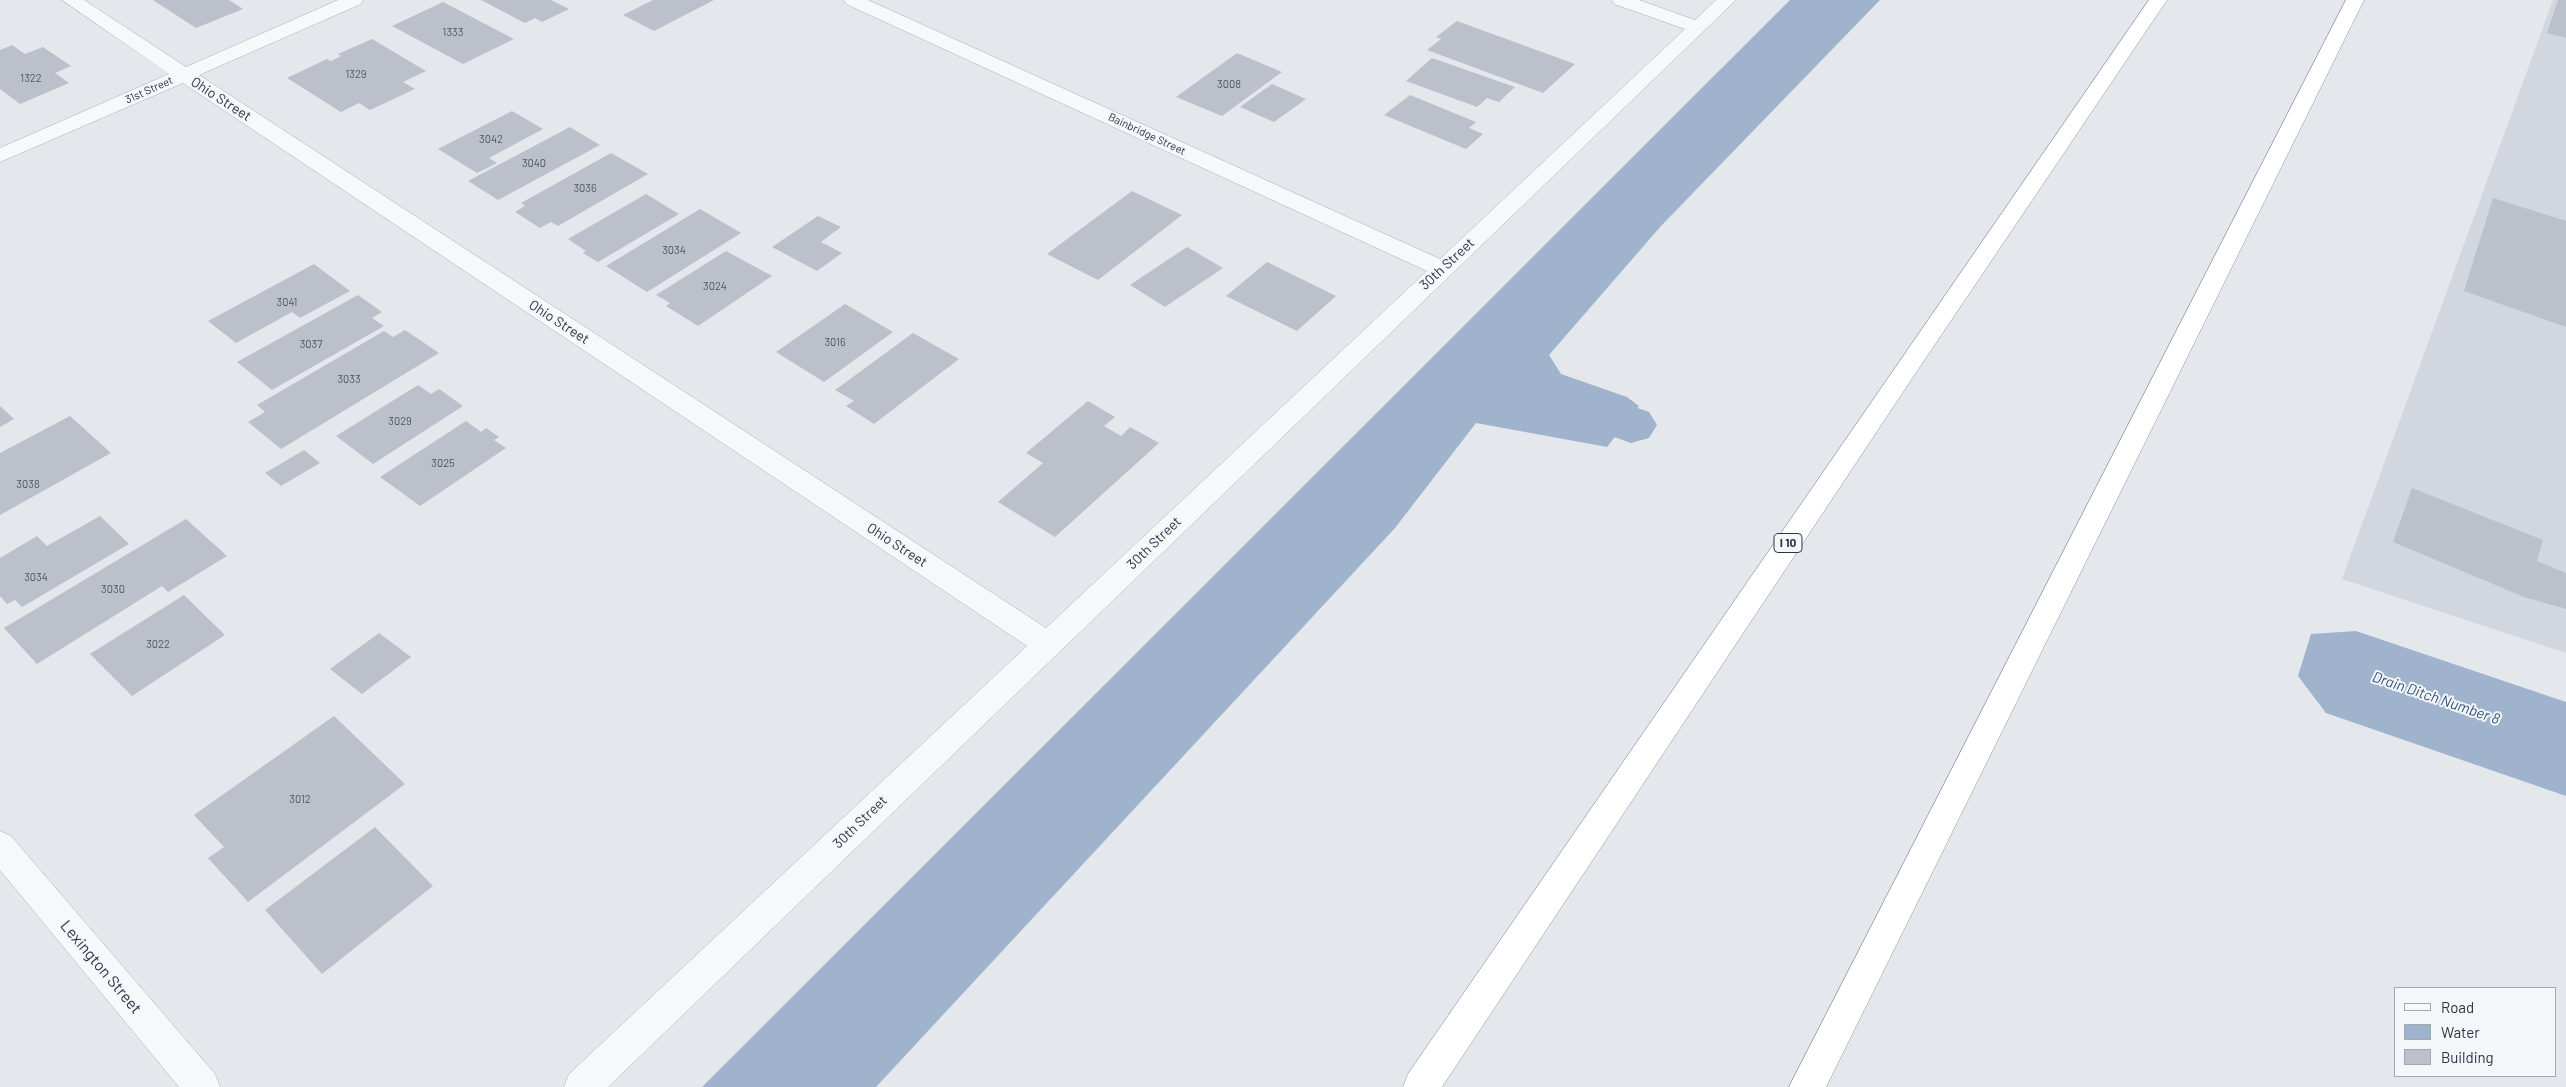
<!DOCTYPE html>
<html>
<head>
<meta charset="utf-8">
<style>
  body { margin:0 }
  #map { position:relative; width:2566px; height:1087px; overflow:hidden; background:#e4e7ec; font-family:Barlow,sans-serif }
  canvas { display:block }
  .legend { position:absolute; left:2394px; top:987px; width:162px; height:90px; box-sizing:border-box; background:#f4f6f9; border:1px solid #a4a8b1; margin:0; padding:6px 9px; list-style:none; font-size:15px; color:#2b3445 }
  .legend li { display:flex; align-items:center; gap:10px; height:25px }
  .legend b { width:25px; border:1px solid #a4a8b1 }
</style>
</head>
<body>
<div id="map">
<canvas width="2566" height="1087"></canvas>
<ul class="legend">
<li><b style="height:6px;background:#f7f8fa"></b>Road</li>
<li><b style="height:14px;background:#9fb4cc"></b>Water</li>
<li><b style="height:14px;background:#bbc0ca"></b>Building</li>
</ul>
</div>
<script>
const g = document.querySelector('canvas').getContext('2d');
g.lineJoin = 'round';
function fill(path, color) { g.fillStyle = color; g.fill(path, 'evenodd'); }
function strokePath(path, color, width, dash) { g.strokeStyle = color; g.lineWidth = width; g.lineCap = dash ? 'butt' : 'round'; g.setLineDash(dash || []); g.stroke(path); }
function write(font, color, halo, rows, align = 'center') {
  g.font = font + ' Barlow,sans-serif'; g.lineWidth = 4; g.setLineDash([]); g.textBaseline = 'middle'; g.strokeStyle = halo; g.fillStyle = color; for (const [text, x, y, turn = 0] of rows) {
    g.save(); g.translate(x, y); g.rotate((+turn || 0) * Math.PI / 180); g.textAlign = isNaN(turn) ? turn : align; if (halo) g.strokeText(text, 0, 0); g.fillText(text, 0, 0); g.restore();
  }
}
fill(new Path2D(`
  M2553,0H2566V653L2342,579Z`), '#d2d6de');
fill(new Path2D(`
  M1790,0H1880L1661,226L1549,355L1561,374L1627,397L1639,406L1607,447L1476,423L1395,528L876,1087H702Z
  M2356,631L2566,702V796L2326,713L2298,676L2311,634Z`), '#9fb4cc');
fill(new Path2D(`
  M1554,379L1649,412L1657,425L1649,438L1631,443L1536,409L1529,397L1536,385Z`), '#9fb4cc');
fill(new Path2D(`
  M153,0H229L243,9L196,28Z
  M481,0H551L569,9L542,22L535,18L525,23Z
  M653,0H714L654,31L623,15Z
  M2558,0H2566V38L2547,33Z
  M443,2L514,39L463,64L392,26Z
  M1457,21L1575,64L1543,93L1427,50L1441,39L1436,37Z
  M372,39L426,71L403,82L415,89L370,110L359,103L341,112L287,78L327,59L331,61L341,56L338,54Z
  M12,45L25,54L43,47L71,66L55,73L69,83L20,104L0,89V50Z
  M1237,53L1282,72L1222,116L1176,97Z
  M1432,58L1515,87L1499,102L1487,98L1477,107L1406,81Z
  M1272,84L1306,99L1274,122L1240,107Z
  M1410,95L1476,122L1469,128L1483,134L1466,149L1384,115Z
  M512,111L543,129L489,158L497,163L477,173L438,149Z
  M570,127L600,145L498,200L468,181Z
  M611,153L648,174L558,226L551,222L540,228L515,212L525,206L521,203Z
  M1132,191L1182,215L1098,280L1047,254Z
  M646,194L679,214L598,262L583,253L586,251L568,239Z
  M2493,198L2566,221V327L2464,291Z
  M700,209L741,233L647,292L606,266Z
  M818,216L841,227L821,242L842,253L817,271L772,247Z
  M1187,247L1223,268L1165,307L1130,285Z
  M726,251L772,276L698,326L666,306L670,303L656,295Z
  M1267,262L1336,296L1297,331L1226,296Z
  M314,264L350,291L300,318L292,312L236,343L208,321Z
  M358,295L382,312L372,318L384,326L272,390L237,362Z
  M845,304L893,332L824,382L776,352Z
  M405,330L439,353L281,449L248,422L265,412L257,405L384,331L393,337Z
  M913,333L959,359L874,424L846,406L854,401L835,390Z
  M418,385L431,394L439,389L463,406L373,464L336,436Z
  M1088,401L1115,417L1104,426L1121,436L1130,427L1159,443L1055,537L998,502L1043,463L1026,453Z
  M0,406L14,419L0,427Z
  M70,416L111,453L0,515V453Z
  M466,421L481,432L486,428L499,437L494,440L506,448L420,506L380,477Z
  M304,450L320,463L281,486L265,473Z
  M2412,488L2543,540L2537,561L2566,573V609L2524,597L2393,542Z
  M100,516L129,544L22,607L15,600L7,604L0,596V558L37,536L47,546Z
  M186,519L227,556L168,592L162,586L37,664L4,628Z
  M184,595L225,635L132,696L90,654Z
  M379,633L411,657L362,694L330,669Z
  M334,716L405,784L248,902L208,858L224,847L194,815Z
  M375,827L433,886L322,974L265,910Z`), '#bbc0ca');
const minor = new Path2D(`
  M62,0H84L186,67L338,0H363L361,4L199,75L1046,628L1427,271L846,4L844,0H868L1440,259L1685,29L1614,4L1612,0H1639L1695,20L1716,0H1736L608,1087H564L569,1074L1027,646L183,83L0,162V148L169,74Z
  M0,831L11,836L215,1074L220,1087H179L0,870Z`);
const motorway = new Path2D(`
  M2149,0H2167L1917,371L1442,1087H1403L1408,1074Z
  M2346,0H2364L1826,1087H1789Z`);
strokePath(minor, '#a9aeb7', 1);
strokePath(motorway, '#8b94a3', 1);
fill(minor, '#f7f8fa');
fill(motorway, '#fff');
write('11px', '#4f5766', null, [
  ["1333",453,32],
  ["1329",356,74],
  ["1322",31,78],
  ["3008",1229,84],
  ["3042",491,139],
  ["3040",534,163],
  ["3036",585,188],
  ["3034",674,250],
  ["3024",715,286],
  ["3041",287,302],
  ["3016",835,342],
  ["3037",311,344],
  ["3033",349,379],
  ["3029",400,421],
  ["3025",443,463],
  ["3038",28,484],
  ["3034",36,577],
  ["3030",113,589],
  ["3022",158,644],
  ["3012",300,799]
]);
write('11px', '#2b3445', '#f4f6f9', [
  ["31st Street",149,90,-24],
  ["Bainbridge Street",1147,134,25]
]);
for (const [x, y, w] of [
  [1788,543,28]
]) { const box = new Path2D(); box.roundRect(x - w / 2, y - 9.5, w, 19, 4); g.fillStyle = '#f4f6f9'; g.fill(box); strokePath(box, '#2b3445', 1); }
write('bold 12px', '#2b3445', null, [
  ["I 10",1788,543]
]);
write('14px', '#2b3445', '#f4f6f9', [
  ["Ohio Street",221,99,33],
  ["30th Street",1447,264,-43],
  ["Ohio Street",559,322,33],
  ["30th Street",1154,543,-44],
  ["Ohio Street",897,545,33],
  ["30th Street",860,822,-44]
]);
write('italic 15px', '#34527a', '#f4f6f9', [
  ["Drain Ditch Number 8",2436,698,19]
]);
write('16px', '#2b3445', '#f4f6f9', [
  ["Lexington Street",101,967,50]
]);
</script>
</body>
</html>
